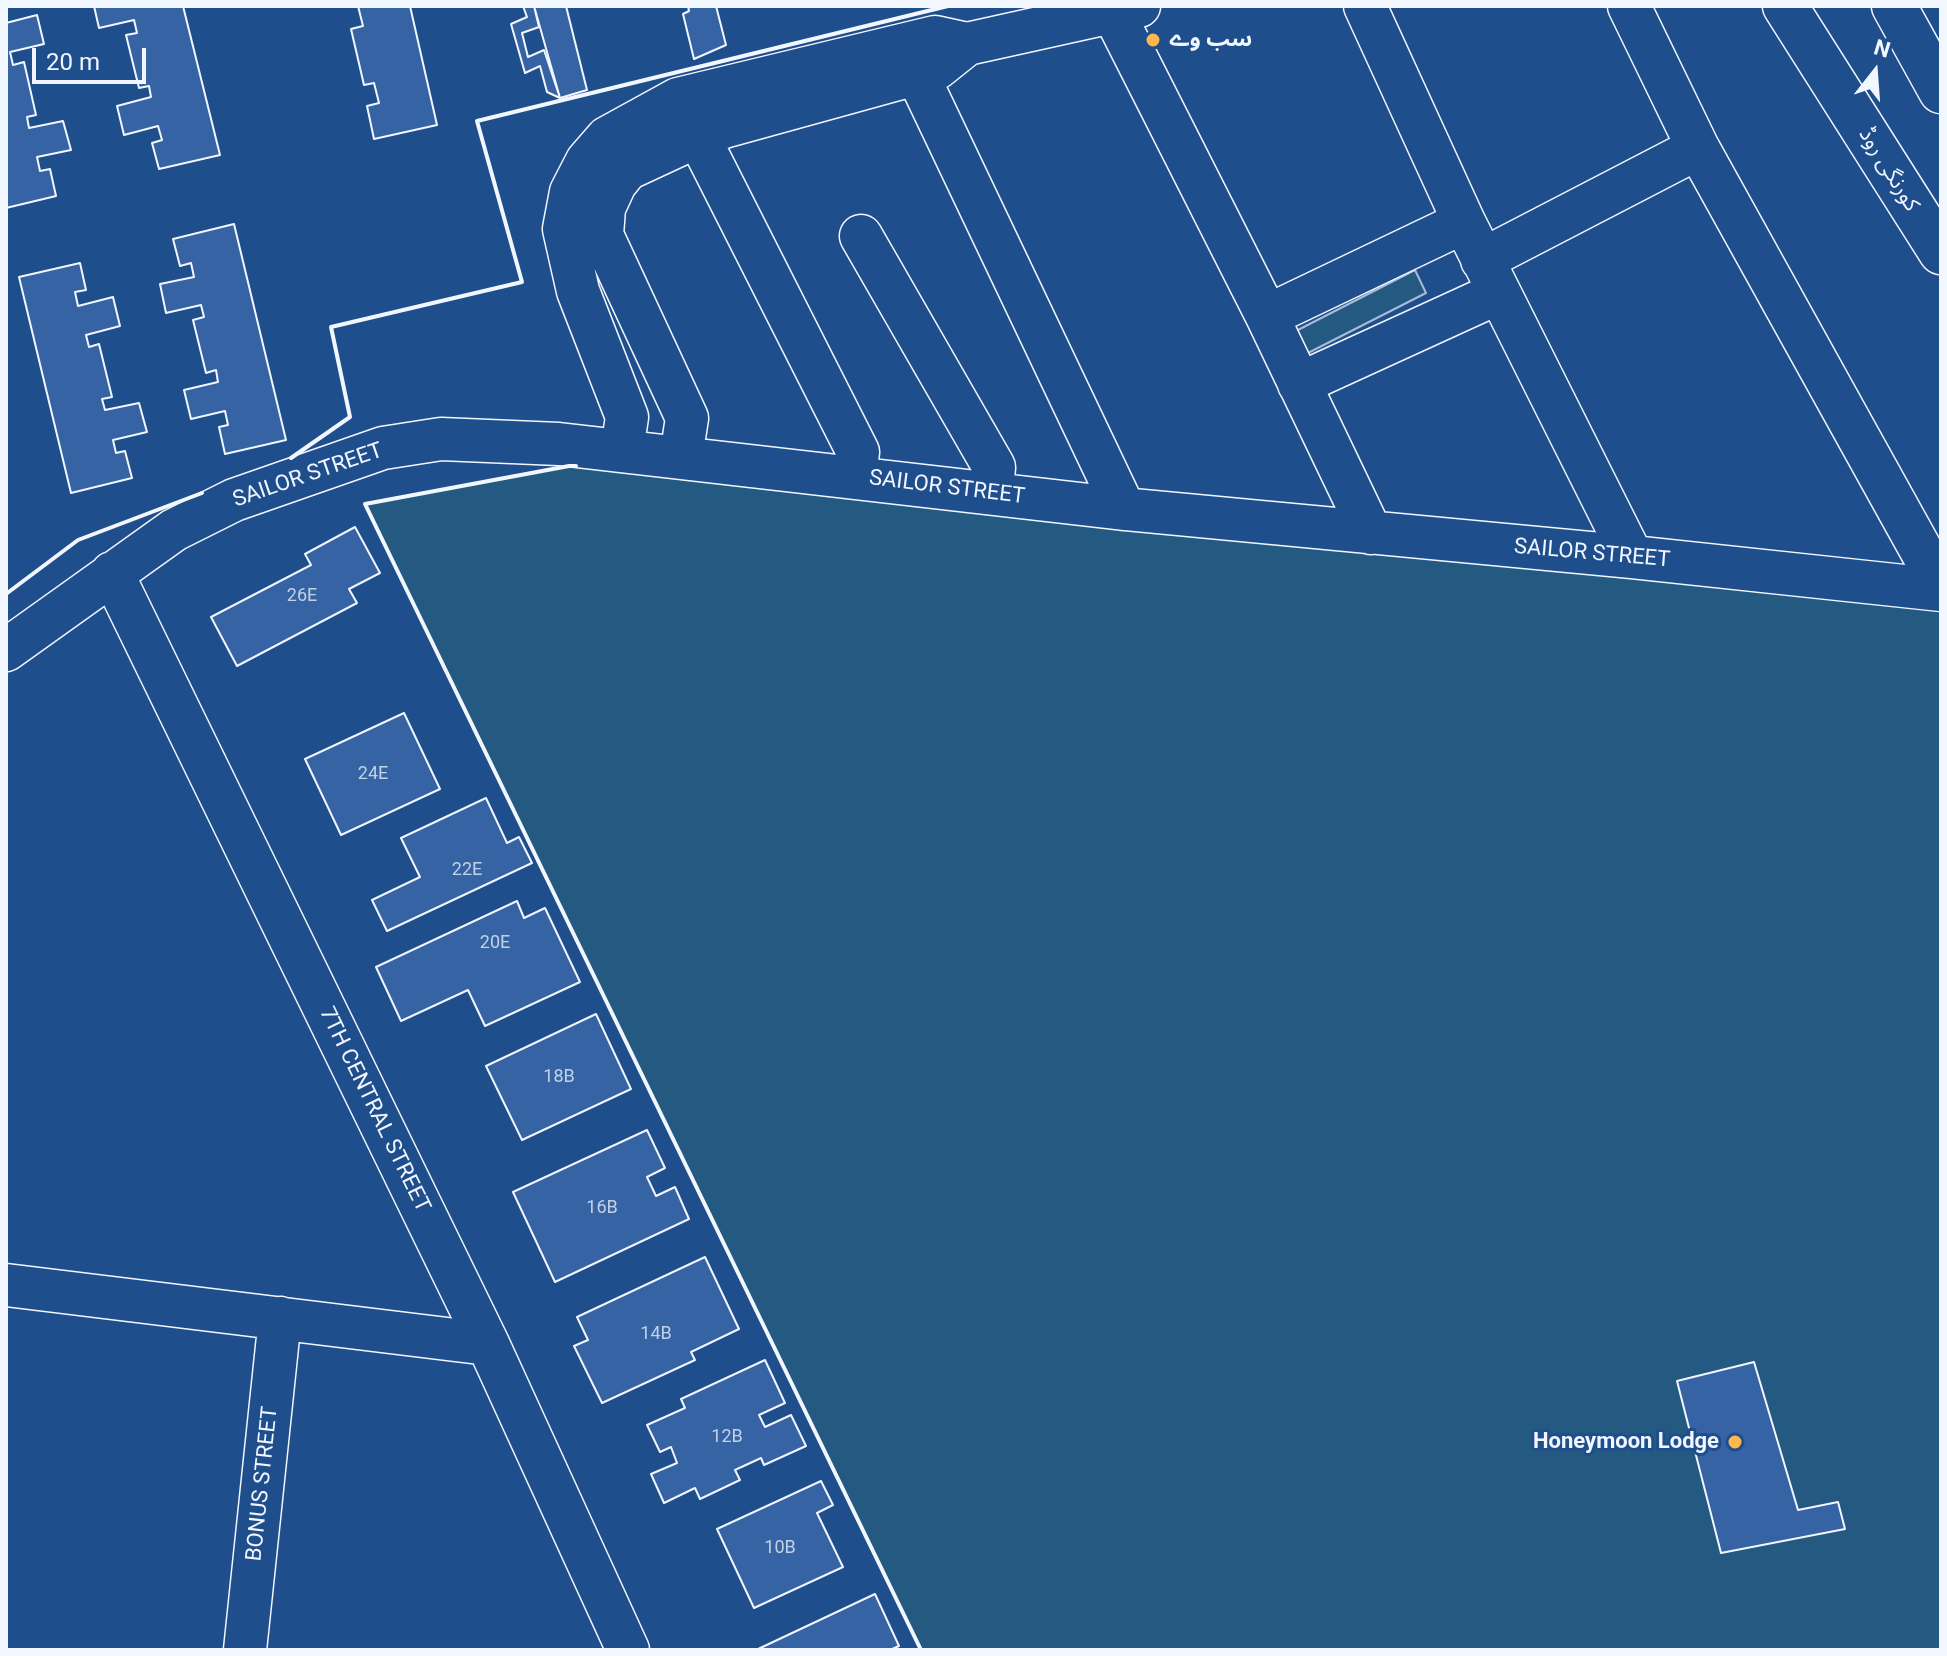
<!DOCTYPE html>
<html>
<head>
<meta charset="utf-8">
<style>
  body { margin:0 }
  #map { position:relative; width:1947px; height:1656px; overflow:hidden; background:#1f4e8c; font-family:Roboto,sans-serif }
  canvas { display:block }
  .frame { position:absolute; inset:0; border:8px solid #f2f6ff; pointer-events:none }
  .north { position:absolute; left:1835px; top:32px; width:80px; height:80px; -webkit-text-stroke:6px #1f4e8c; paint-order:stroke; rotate:17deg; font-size:22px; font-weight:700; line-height:32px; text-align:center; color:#f2f6ff }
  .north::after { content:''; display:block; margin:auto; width:28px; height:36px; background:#f2f6ff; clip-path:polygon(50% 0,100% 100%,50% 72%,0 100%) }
  .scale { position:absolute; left:32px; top:48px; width:114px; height:36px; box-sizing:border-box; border:4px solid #f2f6ff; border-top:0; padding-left:10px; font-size:24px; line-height:28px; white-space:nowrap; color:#f2f6ff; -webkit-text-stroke:6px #1f4e8c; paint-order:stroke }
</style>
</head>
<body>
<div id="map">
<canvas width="1947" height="1656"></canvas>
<div class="frame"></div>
<div class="north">N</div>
<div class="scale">20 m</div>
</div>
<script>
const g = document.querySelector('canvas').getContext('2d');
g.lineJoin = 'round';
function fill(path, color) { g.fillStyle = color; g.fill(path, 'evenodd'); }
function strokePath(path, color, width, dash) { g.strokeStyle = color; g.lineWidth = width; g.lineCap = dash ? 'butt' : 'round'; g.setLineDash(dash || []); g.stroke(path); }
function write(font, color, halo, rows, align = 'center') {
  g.font = font + ' Roboto,"Noto Sans Arabic",sans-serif'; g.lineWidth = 6; g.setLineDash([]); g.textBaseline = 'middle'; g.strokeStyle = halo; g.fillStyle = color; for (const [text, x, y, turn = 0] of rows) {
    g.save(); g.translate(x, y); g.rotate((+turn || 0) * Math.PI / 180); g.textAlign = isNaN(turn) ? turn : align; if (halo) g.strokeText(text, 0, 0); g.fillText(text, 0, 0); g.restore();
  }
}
const green = new Path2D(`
  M1415,270L1426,293L1304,355L1292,333Z
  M569,466L1941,609V1650H921L365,504Z`);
fill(green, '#245a82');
strokePath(green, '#a8bbd7', 2);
const building = new Path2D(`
  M94,6H183L220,155L159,169L152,143L162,140L158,126L124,135L117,106L151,97L149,86L139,88L126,35L137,33L134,20L99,28Z
  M358,6H410L437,125L374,139L367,106L379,103L374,83L364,85L351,29L363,26Z
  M523,6H534L560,98L547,92L540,66L525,73L511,24L527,17Z
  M534,6H566L587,90L560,98L544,50L528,57L522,33L539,27Z
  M688,6H716L726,45L694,59L683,14L689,11Z
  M37,15L44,44L10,52L13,65L24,62L36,115L27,117L29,128L63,121L71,150L37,157L40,171L50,169L56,196L6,208V23Z
  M234,224L286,440L225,454L219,427L228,425L225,411L191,419L184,390L218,382L216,370L206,373L193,320L204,317L201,305L166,313L160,284L194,277L191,263L180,266L173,239Z
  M80,263L86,290L75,292L78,306L113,297L120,326L86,335L89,347L99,344L112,397L102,399L105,410L139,403L147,432L113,440L116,453L125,451L132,478L71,493L19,277Z
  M355,527L380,573L349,589L357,603L237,666L211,617L311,565L305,554Z
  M404,713L440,789L341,835L305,759Z
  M486,798L507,843L519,837L532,863L387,931L372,900L420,877L401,838Z
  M517,901L524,918L545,908L580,982L485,1026L468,990L401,1021L376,967Z
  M596,1014L631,1089L522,1140L486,1066Z
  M647,1130L665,1168L647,1177L656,1196L675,1187L689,1219L555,1282L513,1192Z
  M705,1257L739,1329L691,1352L695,1360L602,1403L574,1346L588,1340L577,1317Z
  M765,1360L785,1403L759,1415L765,1427L791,1415L806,1446L764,1465L761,1458L735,1470L740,1480L700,1499L695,1488L664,1503L651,1474L677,1463L671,1447L660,1452L647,1425L685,1408L681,1399Z
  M1754,1362L1798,1510L1838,1502L1845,1529L1721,1553L1677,1381Z
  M821,1481L833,1505L817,1513L843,1567L754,1608L717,1529Z
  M875,1594L899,1646L890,1650H756Z`);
fill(building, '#3563a3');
strokePath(building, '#f2f6ff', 2);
const minor = new Path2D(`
  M1365,6L1464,222L1632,557
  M1629,6L1698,148L1941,586
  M1113,12L1267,316L1371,533
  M916,72L1124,509
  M698,136L858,452L855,476
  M861,236L994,467L992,493
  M1482,260L1698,148
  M1267,316L1464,222
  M1299,384L1498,293
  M622,450L627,417L578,291L564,229L571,192L587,161L607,138L678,99L935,37L967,44
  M681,457L687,418L602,235L604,208L615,184L627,169L698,136L727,126L937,68L967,44L1139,6
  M112,573L488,1344L628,1650
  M6,650L174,530L234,500L383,448L441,439L559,444L1124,509L1632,557L1941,590
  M6,1285L488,1344
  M245,1650L280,1318`);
const major = new Path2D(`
  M1785,6L1941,252
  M1894,6L1941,91`);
strokePath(minor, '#f2f6ff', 45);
strokePath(major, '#f2f6ff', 47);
strokePath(minor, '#1f4e8c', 42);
strokePath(major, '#1f4e8c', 44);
strokePath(new Path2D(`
  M291,458L350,417L331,327L522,282L477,121L948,6
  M576,466H569L365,504L921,1650
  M6,594L78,540L202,493`), '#f2f6ff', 4);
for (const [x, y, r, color] of [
  [1153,40,8,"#ffb74d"],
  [1735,1442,8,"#ffb74d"]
]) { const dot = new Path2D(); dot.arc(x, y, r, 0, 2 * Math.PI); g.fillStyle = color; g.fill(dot); strokePath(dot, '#1f4e8c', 3); }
write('18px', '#c3d1e8', null, [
  ["26E",302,596],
  ["24E",373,774],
  ["22E",467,870],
  ["20E",495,943],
  ["18B",559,1077],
  ["16B",602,1208],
  ["14B",656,1334],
  ["12B",727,1437],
  ["10B",780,1548]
]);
write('bold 22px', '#f2f6ff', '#1f4e8c', [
  ["سب وے",1169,40],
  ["Honeymoon Lodge",1719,1442,"right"]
], 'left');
write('22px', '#f2f6ff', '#1f4e8c', [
  ["کورنگی روڈ",1888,170,58],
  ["SAILOR STREET",308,476,-19],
  ["SAILOR STREET",947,488,7],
  ["SAILOR STREET",1592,554,5],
  ["7TH CENTRAL STREET",374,1110,64],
  ["BONUS STREET",263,1484,-84]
]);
</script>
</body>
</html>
